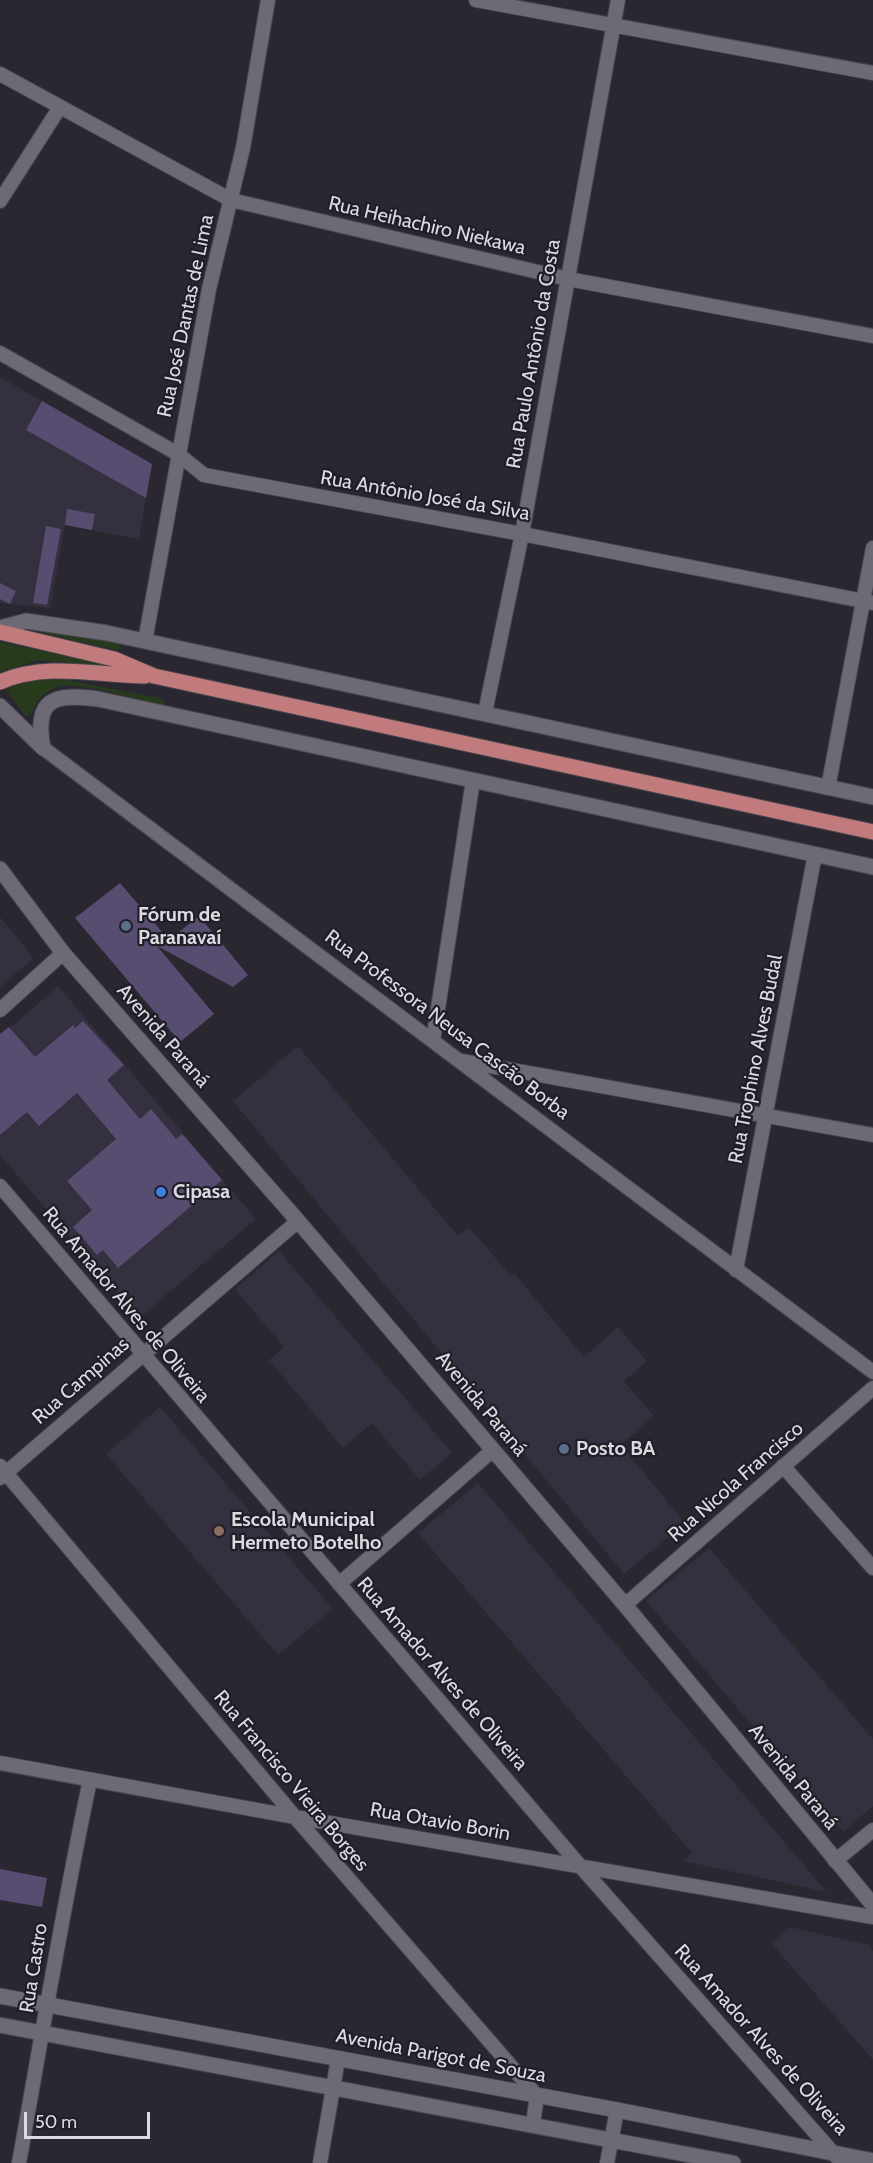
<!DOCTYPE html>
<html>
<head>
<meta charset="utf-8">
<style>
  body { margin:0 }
  #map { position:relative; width:873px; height:2163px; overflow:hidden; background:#2a2731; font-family:Cabin,sans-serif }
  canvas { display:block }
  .scale { position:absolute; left:24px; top:2112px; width:126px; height:27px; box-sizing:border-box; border:3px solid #dcdae1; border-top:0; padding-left:8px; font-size:18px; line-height:21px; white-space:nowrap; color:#dcdae1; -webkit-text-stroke:4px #201e27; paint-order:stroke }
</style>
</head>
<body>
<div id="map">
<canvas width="873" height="2163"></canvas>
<div class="scale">50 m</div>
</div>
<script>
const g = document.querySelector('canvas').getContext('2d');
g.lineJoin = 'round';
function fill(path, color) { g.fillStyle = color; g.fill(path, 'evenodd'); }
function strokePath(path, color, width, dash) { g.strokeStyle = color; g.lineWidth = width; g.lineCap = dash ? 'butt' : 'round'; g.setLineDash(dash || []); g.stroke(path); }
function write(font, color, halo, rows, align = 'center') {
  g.font = font + ' Cabin,sans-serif'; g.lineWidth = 4.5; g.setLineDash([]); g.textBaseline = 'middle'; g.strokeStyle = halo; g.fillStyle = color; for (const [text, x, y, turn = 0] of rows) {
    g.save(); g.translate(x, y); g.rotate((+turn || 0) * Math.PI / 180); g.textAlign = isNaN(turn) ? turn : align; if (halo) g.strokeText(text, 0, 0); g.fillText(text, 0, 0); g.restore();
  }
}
fill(new Path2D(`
  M0,377L152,464L139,539L65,525L50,608L0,603Z
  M0,917L34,958L0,987Z
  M58,986L256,1219L139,1318L0,1155V1037Z
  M298,1046L458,1236L469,1227L511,1276L514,1273L584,1357L618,1327L647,1361L624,1381L654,1416L621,1445L685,1523L624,1574L233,1101Z
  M279,1251L452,1453L420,1480L372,1423L343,1448L269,1360L284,1347L235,1289Z
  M160,1407L333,1609L278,1655L106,1454Z
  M478,1483L827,1892L683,1861L692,1853L418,1533Z
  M709,1548L873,1739V1806L843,1832L646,1601Z
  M790,1927L868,1945L873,1951V2060L771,1943Z`), '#34303f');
fill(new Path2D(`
  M45,627L119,643L121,648L118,650L46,634L43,632Z
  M0,642L109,665L114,667L39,660L0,672Z
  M57,678L164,699L163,706C139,700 82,682 61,686C46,689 36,701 31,714L26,716L6,690L27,679Z`), '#273b1c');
fill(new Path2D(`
  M42,401L152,464L146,498L26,430Z
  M67,509L95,514L92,530L65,525Z
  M46,526L61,529L47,605L33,603Z
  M0,583L16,591L10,604L0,599Z
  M120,883L169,940L199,916L248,975L233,987L157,946L214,1014L180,1042L75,918Z
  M83,1021L124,1065L107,1080L140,1119L151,1109L176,1139L182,1134L222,1180L118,1268L103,1250L97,1255L73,1227L92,1210L67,1181L116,1139L77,1093L39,1126L27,1112L0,1135V1034L9,1027L35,1057L73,1025L75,1028Z
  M0,1869L47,1878L42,1907L0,1900Z`), '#574d71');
const street = new Path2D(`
  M476,0L873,73
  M0,74L231,200L568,279L873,336
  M0,201L60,107
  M0,353L178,454L204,475L522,534L873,603
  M145,641L209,289L243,148L268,0
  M485,713L522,534L618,0
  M43,748L873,1372
  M828,788L873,548
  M0,1010L63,953
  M433,1041L473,780
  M462,1061L873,1135
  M0,1186L581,1867L842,2163
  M736,1270L815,854
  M0,1466L295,1817L537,2096L533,2124
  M783,1466L873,1568
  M0,1478L298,1221
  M339,1584L493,1450
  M625,1605L873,1388
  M0,1763L295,1817L873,1917
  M835,1861L873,1830
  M19,2163C42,2035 63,1907 90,1780
  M320,2163L338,2059
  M607,2163L617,2110`);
const secondary = new Path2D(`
  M0,628L26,621L107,633L873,797
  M0,706L43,748
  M43,748C34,699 53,693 98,699L873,867
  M0,869L63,953L298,1221L625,1605L873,1905
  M0,1996L617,2110L873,2161
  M0,2025L733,2163`);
const primary = new Path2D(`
  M0,632L114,659L154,676L873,832
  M0,682C47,662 95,675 145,676`);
strokePath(street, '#47454d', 16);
strokePath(secondary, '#47454d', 17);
strokePath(primary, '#47454d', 17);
strokePath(street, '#6d6a75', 14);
strokePath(secondary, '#6d6a75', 15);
strokePath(primary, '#c27b7c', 15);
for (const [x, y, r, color] of [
  [126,926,6,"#5c6f8a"],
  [161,1192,6,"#3f7fe0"],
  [564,1449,6,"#5c6f8a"],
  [219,1531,6,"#8d6e63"]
]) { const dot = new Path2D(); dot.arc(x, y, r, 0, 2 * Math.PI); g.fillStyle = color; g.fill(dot); strokePath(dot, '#201e27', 2); }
write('20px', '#dcdae1', '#201e27', [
  ["Rua Heihachiro Niekawa",427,226,13],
  ["Rua José Dantas de Lima",186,316,-78],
  ["Rua Paulo Antônio da Costa",534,354,-80],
  ["Rua Antônio José da Silva",425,496,10],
  ["Rua Professora Neusa Cascão Borba",447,1025,37],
  ["Avenida Paraná",163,1036,49],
  ["Rua Trophino Alves Budal",756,1059,-79],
  ["Rua Amador Alves de Oliveira",126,1305,50],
  ["Rua Campinas",81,1381,-41],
  ["Avenida Paraná",481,1404,50],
  ["Rua Nicola Francisco",736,1482,-41],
  ["Rua Amador Alves de Oliveira",442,1674,49],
  ["Avenida Paraná",793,1777,51],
  ["Rua Francisco Vieira Borges",291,1781,50],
  ["Rua Otavio Borin",440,1822,10],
  ["Rua Castro",34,1968,-81],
  ["Rua Amador Alves de Oliveira",761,2040,48],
  ["Avenida Parigot de Souza",441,2056,11]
]);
write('bold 20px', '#dcdae1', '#201e27', [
  ["Fórum de",138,915],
  ["Paranavaí",138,938],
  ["Cipasa",173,1192],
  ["Posto BA",576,1449],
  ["Escola Municipal",231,1520],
  ["Hermeto Botelho",231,1543]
], 'left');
</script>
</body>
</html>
